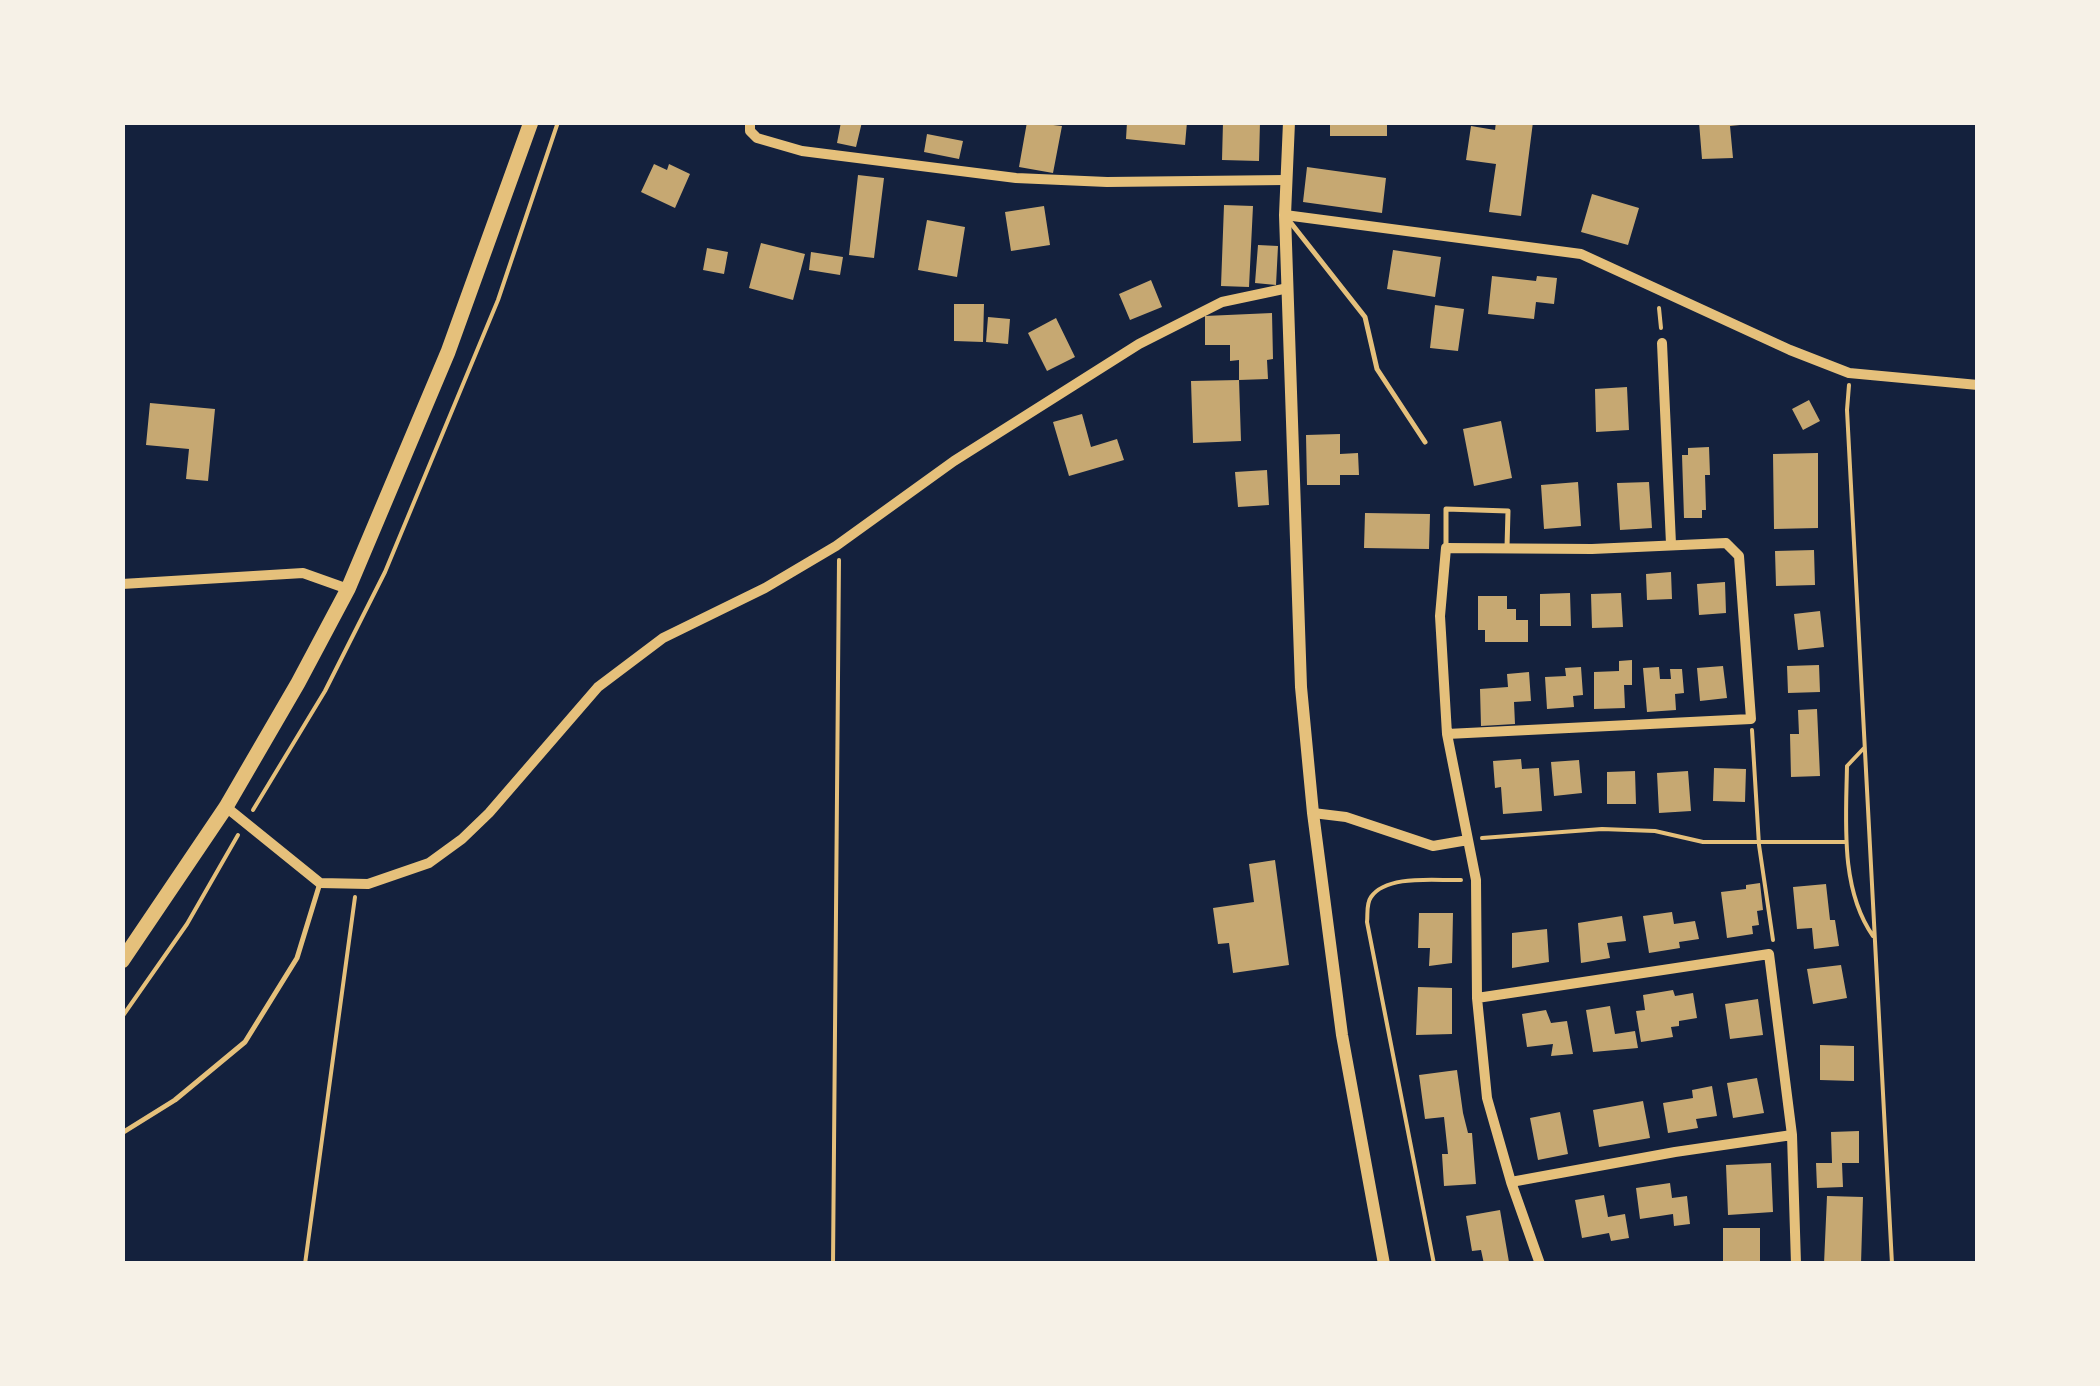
<!DOCTYPE html>
<html>
<head>
<meta charset="utf-8">
<style>
  body { margin:0 }
  #map { position:relative; width:2100px; height:1386px; overflow:hidden; background:#14213d; font-family:"Open Sans",sans-serif }
  canvas { display:block }
  .frame { position:absolute; inset:0; border:125px solid #f6f1e7; pointer-events:none }
</style>
</head>
<body>
<div id="map">
<canvas width="2100" height="1386"></canvas>
<div class="frame"></div>
</div>
<script>
const g = document.querySelector('canvas').getContext('2d');
g.lineJoin = 'round';
function fill(path, color) { g.fillStyle = color; g.fill(path, 'evenodd'); }
function strokePath(path, color, width, dash) { g.strokeStyle = color; g.lineWidth = width; g.lineCap = dash ? 'butt' : 'round'; g.setLineDash(dash || []); g.stroke(path); }
fill(new Path2D(`
  M841,122H862L856,147L837,143Z
  M1027,122L1062,126L1053,173L1019,167Z
  M1127,122H1187L1185,145L1126,139Z
  M1223,122H1260L1259,161L1222,160Z
  M1330,122H1387V136H1330Z
  M1496,122H1533L1521,216L1489,212L1496,164L1466,160L1471,126L1495,130Z
  M1699,122H1739L1740,125L1730,126L1733,158L1702,159Z
  M927,134L963,141L959,159L924,152Z
  M654,164L667,170L669,164L690,174L675,208L641,192Z
  M1307,167L1386,178L1382,213L1303,202Z
  M858,175L884,178L874,258L849,255Z
  M1592,194L1639,208L1628,245L1581,232Z
  M1224,205L1253,206L1249,287L1221,286Z
  M1044,206L1050,245L1011,251L1005,212Z
  M927,220L965,227L957,277L918,270Z
  M761,243L805,254L793,300L749,288Z
  M1258,245L1278,246L1276,285L1255,283Z
  M707,248L728,252L724,274L703,270Z
  M1393,250L1441,257L1435,297L1387,289Z
  M811,252L843,257L840,275L809,270Z
  M1492,276L1536,281L1537,276L1557,278L1554,304L1536,302L1534,319L1488,314Z
  M1151,280L1162,307L1130,320L1119,294Z
  M954,304H984L983,342L954,341Z
  M1435,305L1464,309L1458,351L1430,348Z
  M1272,313L1273,359L1267,360L1268,379L1239,380V360L1230,361V345H1205V316Z
  M988,317L1010,319L1008,344L986,342Z
  M1056,318L1075,357L1047,371L1028,333Z
  M1239,380L1241,441L1193,443L1191,381Z
  M1627,387L1629,430L1596,432L1595,389Z
  M1809,400L1820,421L1803,430L1792,409Z
  M150,403L215,409L208,481L186,479L189,449L146,445Z
  M1082,414L1091,447L1117,439L1124,460L1069,476L1053,422Z
  M1501,421L1512,478L1474,486L1463,429Z
  M1340,434V454L1358,453L1359,475H1340V485H1307L1306,435Z
  M1709,447L1710,475H1705L1706,510H1702V518H1684L1682,455H1688V448Z
  M1818,453V528L1774,529L1773,454Z
  M1267,470L1269,505L1238,507L1235,472Z
  M1578,482L1581,526L1544,529L1541,485Z
  M1649,482L1652,528L1620,530L1617,483Z
  M1365,513L1430,514L1429,549L1364,548Z
  M1814,550L1815,585L1776,586L1775,551Z
  M1671,572L1672,599L1647,600L1646,574Z
  M1725,582L1726,613L1699,615L1697,584Z
  M1570,593L1571,626H1540V594Z
  M1621,593L1623,627L1592,628L1591,594Z
  M1478,596H1507V609H1516V620H1528V642H1485V630H1478Z
  M1820,611L1824,647L1798,650L1794,614Z
  M1632,660V685H1624L1625,708L1594,709V672L1619,671V661Z
  M1819,665L1820,692L1788,693L1787,666Z
  M1723,666L1727,698L1700,701L1697,668Z
  M1581,667L1583,695L1573,696L1574,707L1547,709L1545,677L1566,676L1565,668Z
  M1659,667L1660,679H1671L1670,669H1682L1684,693L1675,694L1676,710L1647,712L1643,668Z
  M1529,672L1531,701L1514,702L1515,724L1481,726L1480,689L1508,687L1507,674Z
  M1817,709L1820,776L1791,777L1790,734H1799L1798,710Z
  M1521,759L1522,769L1539,768L1542,811L1503,814L1501,787L1495,788L1493,761Z
  M1579,760L1582,793L1554,796L1551,762Z
  M1714,768L1746,769L1745,802L1713,801Z
  M1635,771L1636,804H1607V772Z
  M1688,771L1691,811L1659,813L1657,773Z
  M1275,860L1289,965L1233,973L1229,943L1218,944L1213,908L1254,902L1249,864Z
  M1760,883L1763,910L1757,911L1759,925L1752,926L1753,934L1727,938L1721,892L1746,889V885Z
  M1826,884L1830,920H1835L1839,946L1814,949L1812,928L1797,929L1793,887Z
  M1672,912L1674,924L1695,921L1699,939L1679,942L1680,948L1649,953L1643,916Z
  M1419,913H1453L1452,963L1429,966L1430,948H1418Z
  M1622,916L1626,941L1607,943L1610,958L1581,963L1578,923Z
  M1547,929L1549,962L1512,968V933Z
  M1841,965L1847,998L1813,1004L1807,969Z
  M1418,987L1452,988V1034L1416,1035Z
  M1673,990L1675,996L1693,993L1697,1018L1679,1021V1026L1671,1027L1673,1037L1641,1042L1636,1011L1645,1010L1643,995Z
  M1758,999L1763,1035L1730,1039L1725,1004Z
  M1610,1006L1615,1034L1635,1031L1638,1048L1593,1052L1586,1010Z
  M1546,1010L1551,1023L1567,1021L1573,1054L1551,1056L1553,1044L1527,1047L1522,1014Z
  M1820,1045L1854,1046V1081L1820,1080Z
  M1457,1070L1463,1113L1468,1133H1472L1476,1184L1444,1186L1442,1154H1448L1444,1117L1425,1119L1419,1075Z
  M1757,1078L1764,1113L1733,1118L1727,1083Z
  M1712,1086L1717,1116L1696,1119L1698,1128L1668,1133L1663,1103L1693,1098L1692,1090Z
  M1643,1101L1650,1138L1599,1147L1593,1110Z
  M1560,1112L1568,1154L1538,1160L1530,1118Z
  M1859,1131V1163H1842L1843,1187L1817,1188L1816,1163H1832L1831,1132Z
  M1771,1163L1773,1212L1728,1215L1726,1165Z
  M1670,1183L1672,1198L1687,1196L1690,1224L1674,1226L1673,1214L1640,1219L1636,1188Z
  M1604,1195L1608,1217L1625,1214L1629,1238L1611,1241L1609,1233L1582,1238L1575,1200Z
  M1827,1196L1863,1197L1861,1264H1824Z
  M1500,1210L1509,1262L1484,1264L1481,1250L1472,1251L1466,1216Z
  M1723,1228H1760V1264H1723Z`), '#c6a872');
strokePath(new Path2D(`
  M1659,308L1661,328
  M1849,385L1847,410L1892,1264
  M1752,730L1759,845L1773,940
  M1864,748L1847,766C1846,822 1840,889 1873,936
  M253,810L325,691L385,572L498,300L558,122
  M1482,838L1602,829L1655,831L1703,842H1846
  M122,1017L187,924L238,835
  M305,1264L355,897
  M833,1264L839,560
  M1434,1264L1367,922C1368,913 1366,904 1371,897C1387,874 1436,881 1461,880`), '#e5c07b', 4);
strokePath(new Path2D(`
  M1287,218L1365,317L1377,369L1425,442
  M1446,545V509L1508,511L1507,547
  M122,1133L175,1100L245,1042L297,958L320,883`), '#e5c07b', 5);
strokePath(new Path2D(`
  M750,122V131L757,138L802,151L1016,178L1107,182L1285,180
  M1285,215L1581,254L1790,350L1849,373L1978,385
  M1662,343L1671,544
  M122,584L303,573L348,589
  M1447,734L1751,719L1739,556L1726,543L1592,549L1446,548L1440,616L1447,734L1476,880L1477,998L1487,1098L1511,1182L1540,1264
  M226,807L320,883L368,884L429,863L462,839L489,813L598,687L663,638L765,588L836,546L954,461L1139,344L1222,302L1288,288
  M1313,813L1346,817L1433,846L1468,840
  M1477,998L1769,954L1792,1135L1796,1264
  M1511,1182L1675,1152L1792,1135`), '#e5c07b', 10);
strokePath(new Path2D(`
  M1289,122L1285,215L1301,687L1313,813L1342,1035L1384,1264`), '#e5c07b', 12);
strokePath(new Path2D(`
  M122,961L226,807L298,683L348,589L448,352L531,122`), '#e5c07b', 15);
</script>
</body>
</html>
